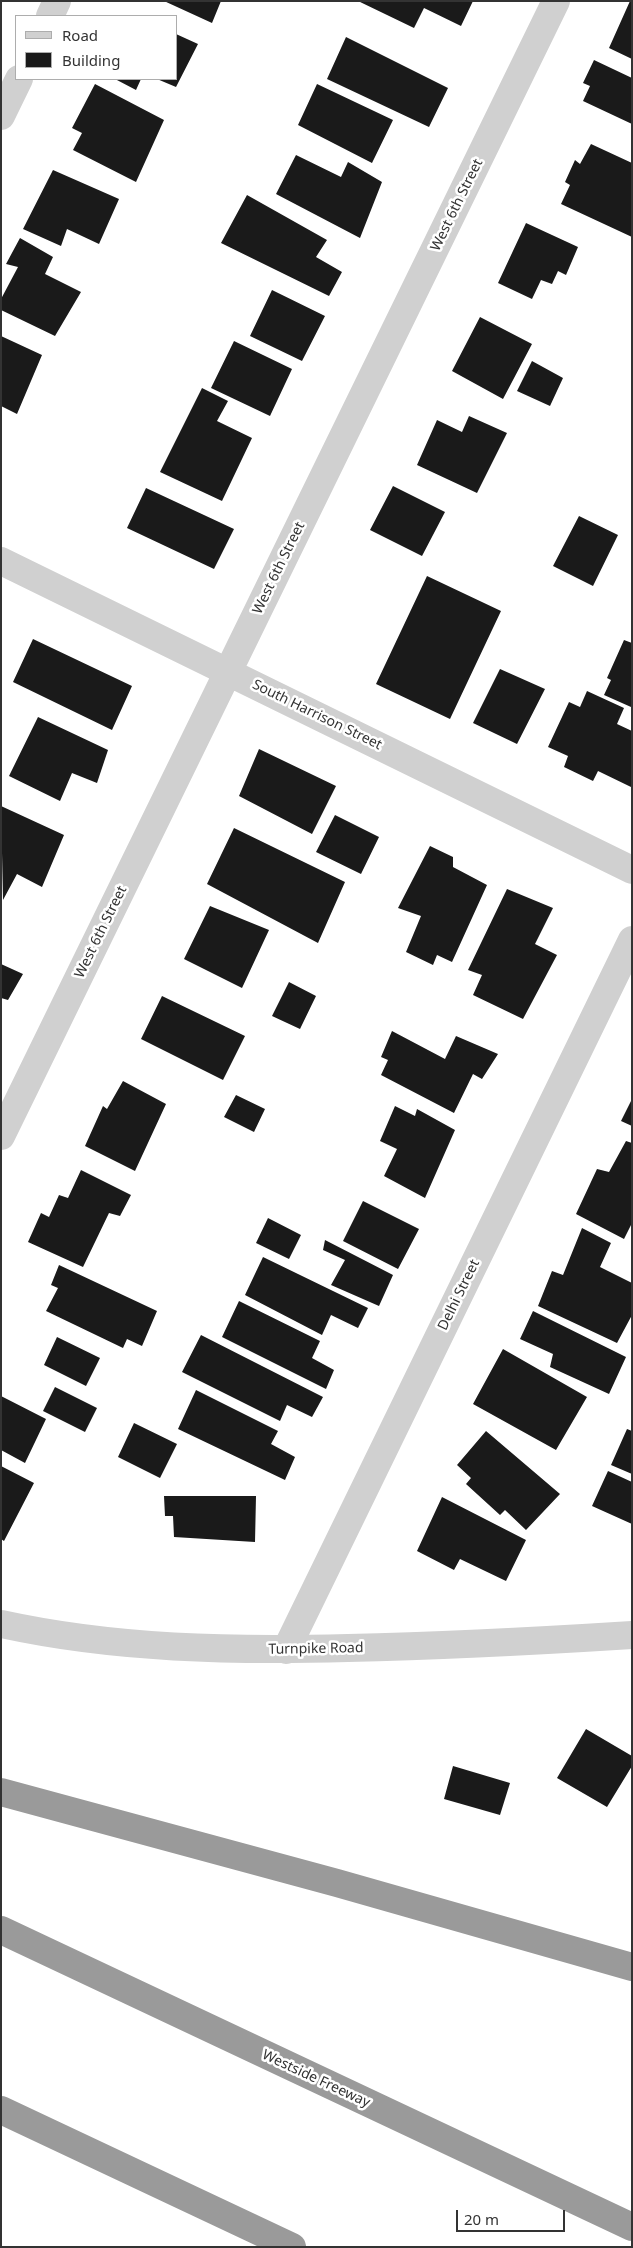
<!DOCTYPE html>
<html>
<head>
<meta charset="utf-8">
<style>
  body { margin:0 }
  #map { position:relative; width:633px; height:2248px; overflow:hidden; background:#fff; font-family:"Noto Sans",sans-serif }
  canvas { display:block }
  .frame { position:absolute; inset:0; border:2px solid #333; pointer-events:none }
  .legend { position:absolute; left:15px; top:15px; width:162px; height:65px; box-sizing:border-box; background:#fff; border:1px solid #adadad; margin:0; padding:6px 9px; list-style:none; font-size:15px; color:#333 }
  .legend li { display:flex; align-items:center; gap:10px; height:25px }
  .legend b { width:25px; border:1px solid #adadad }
  .scale { position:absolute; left:456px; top:2210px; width:109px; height:22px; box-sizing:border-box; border:2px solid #333; border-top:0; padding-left:6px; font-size:15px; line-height:18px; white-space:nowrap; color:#333; -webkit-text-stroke:4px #fff; paint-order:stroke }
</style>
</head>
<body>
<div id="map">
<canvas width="633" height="2248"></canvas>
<div class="frame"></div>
<ul class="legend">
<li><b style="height:6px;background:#d0d0d0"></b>Road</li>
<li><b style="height:14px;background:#1a1a1a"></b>Building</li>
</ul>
<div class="scale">20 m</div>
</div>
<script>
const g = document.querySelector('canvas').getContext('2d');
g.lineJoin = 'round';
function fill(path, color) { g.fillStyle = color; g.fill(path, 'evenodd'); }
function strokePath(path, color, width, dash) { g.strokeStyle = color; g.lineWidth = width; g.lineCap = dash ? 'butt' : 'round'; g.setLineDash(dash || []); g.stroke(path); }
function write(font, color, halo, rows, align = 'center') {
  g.font = font + ' "Noto Sans",sans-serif'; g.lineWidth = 5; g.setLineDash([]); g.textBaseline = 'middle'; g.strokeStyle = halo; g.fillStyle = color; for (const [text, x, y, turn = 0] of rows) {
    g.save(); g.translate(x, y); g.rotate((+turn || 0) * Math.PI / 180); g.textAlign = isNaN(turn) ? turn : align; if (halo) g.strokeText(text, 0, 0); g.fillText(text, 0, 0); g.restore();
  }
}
fill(new Path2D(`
  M164,1H221L212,23Z
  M358,1H473L461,26L424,8L414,28Z
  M630,1H632V59L609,48Z
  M176,34L198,44L176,87L157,79H176Z
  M346,37L448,88L429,127L327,79Z
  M594,60L632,78V124L583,101L590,86L583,83Z
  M115,79H141L136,90Z
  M95,84L164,120L136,182L73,150L82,133L72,128Z
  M317,84L393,120L372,163L298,125Z
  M591,144L632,163V237L561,204L570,185L565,182L575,160L580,164Z
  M296,155L341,177L348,162L382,182L360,238L276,194Z
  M53,170L119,199L99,244L67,229L61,246L23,229Z
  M247,195L327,240L316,257L342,272L329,296L221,243Z
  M526,223L578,247L566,275L558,271L552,284L541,280L532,299L498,283Z
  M20,238L53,257L45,274L81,292L55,336L1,310V299L18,267L6,264Z
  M272,290L325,316L302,361L250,336Z
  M480,317L532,344L503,399L452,371Z
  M1,336L42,355L17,414L1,406Z
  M234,341L292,369L270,416L211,388Z
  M532,361L563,378L550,406L517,391Z
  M202,388L228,401L217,421L252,438L222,501L160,472Z
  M469,416L507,433L477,493L417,465L437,420L462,432Z
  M393,486L445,512L422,556L370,530Z
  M146,488L234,529L214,569L127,528Z
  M579,516L618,535L593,586L553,566Z
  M427,576L501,611L450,719L376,684Z
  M33,639L132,686L112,730L13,682Z
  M624,640L632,643L631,707L604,695L611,680L607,678Z
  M500,669L545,689L517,744L473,723Z
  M587,691L624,708L617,724L632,731L631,787L598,771L593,781L564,767L568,756L548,747L569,702L580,707Z
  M38,717L108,750L97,783L72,773L60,801L9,776Z
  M259,749L336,786L312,834L239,796Z
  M1,806L64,835L42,887L17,874L3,900Z
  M335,815L379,837L361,874L316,852Z
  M234,828L345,882L318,943L207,884Z
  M430,846L453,857V867L487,885L452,962L437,955L433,965L406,952L421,916L398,908Z
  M507,889L553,908L535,944L557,955L523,1019L473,995L482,975L468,970Z
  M210,906L269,930L242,988L184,959Z
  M1,964L23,974L8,1000L1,998Z
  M289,982L316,996L300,1029L272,1016Z
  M162,996L245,1036L223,1080L141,1039Z
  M392,1031L445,1059L456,1036L498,1054L482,1079L473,1074L454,1113L381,1075L388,1060L381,1057Z
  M123,1081L166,1104L135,1171L85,1146L103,1106L107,1109Z
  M236,1095L265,1109L254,1132L224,1117Z
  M632,1099V1126L621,1121Z
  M395,1106L415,1116L417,1109L455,1130L425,1198L384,1176L397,1149L380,1141Z
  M626,1141L632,1143V1223L624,1239L576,1214L597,1169L609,1172Z
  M81,1170L131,1195L120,1216L109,1213L83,1267L28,1242L41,1213L49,1217L59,1195L68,1198Z
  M363,1201L419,1229L398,1269L343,1241Z
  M268,1218L301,1235L289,1259L256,1243Z
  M582,1228L611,1243L600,1267L632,1283V1315L617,1343L538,1306L552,1271L563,1275Z
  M325,1240L393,1275L379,1306L331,1285L345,1260L323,1250Z
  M263,1257L368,1308L358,1328L331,1315L322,1335L245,1295Z
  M59,1265L157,1311L142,1346L127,1339L123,1348L46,1311L58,1288L51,1285Z
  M239,1301L320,1341L312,1358L334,1370L326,1389L222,1337Z
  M533,1311L626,1357L609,1394L550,1367L553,1354L520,1339Z
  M201,1335L323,1397L312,1417L287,1405L280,1421L182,1372Z
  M57,1337L100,1358L86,1386L44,1365Z
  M503,1349L587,1397L556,1450L473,1404Z
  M55,1387L97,1408L85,1432L43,1411Z
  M196,1390L278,1431L271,1444L295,1457L285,1480L178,1429Z
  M1,1396L46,1419L25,1463L1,1450Z
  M134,1423L177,1444L160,1478L118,1457Z
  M627,1429L632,1431V1474L611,1465Z
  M486,1431L560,1494L526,1530L505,1510L500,1515L466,1484L471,1478L457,1465Z
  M1,1466L34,1483L4,1541L1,1539Z
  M608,1471L632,1482V1524L592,1506Z
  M164,1496H256L255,1542L174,1537L173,1516H165Z
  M442,1497L526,1540L506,1581L460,1559L454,1570L417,1551Z
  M586,1729L632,1756V1766L607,1807L557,1778Z
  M453,1766L510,1783L500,1815L444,1799Z`), '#1a1a1a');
strokePath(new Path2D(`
  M50,16L57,1
  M1,116L19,79
  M1,561L632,870
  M1,1136L556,1
  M286,1650L632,940`), '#d0d0d0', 28);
strokePath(new Path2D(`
  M1,1624C115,1649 232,1651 348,1648C443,1646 537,1641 632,1635`), '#d0d0d0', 28);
strokePath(new Path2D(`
  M1,1792L337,1883L632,1967
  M1,1930L632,2227
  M1,2110L292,2247`), '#9a9a9a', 28);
write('14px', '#333', '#fff', [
  ["West 6th Street",457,205,-64],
  ["West 6th Street",279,568,-64],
  ["South Harrison Street",317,715,26],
  ["West 6th Street",101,932,-64],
  ["Delhi Street",459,1295,-64],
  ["Turnpike Road",316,1649,-1],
  ["Westside Freeway",316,2079,25]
]);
</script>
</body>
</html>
